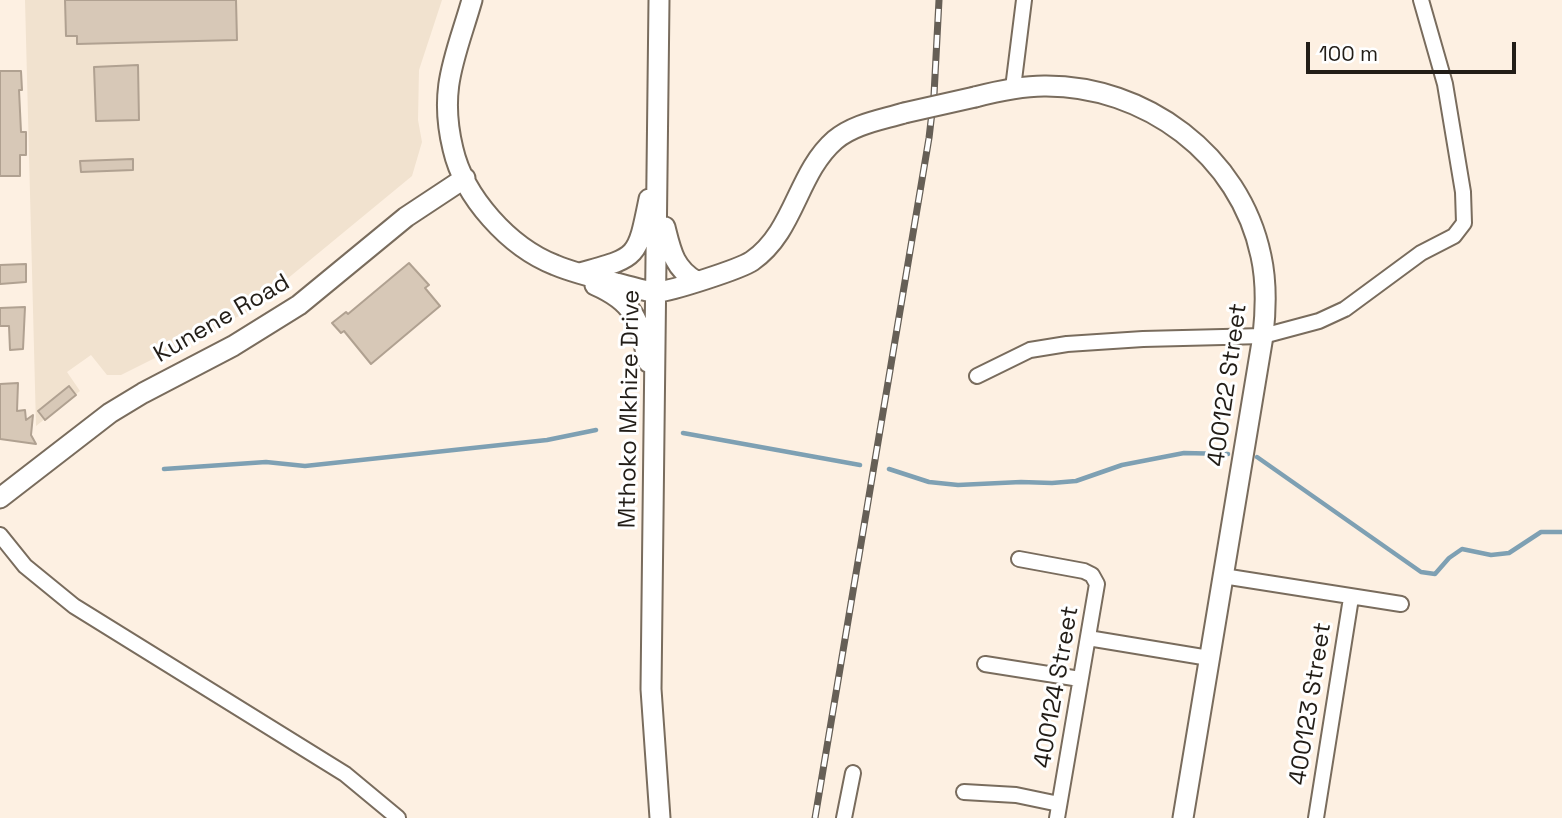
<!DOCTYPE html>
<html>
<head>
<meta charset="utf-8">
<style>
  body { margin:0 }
  #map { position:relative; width:1562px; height:818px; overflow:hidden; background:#fdf0e2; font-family:"Space Grotesk",sans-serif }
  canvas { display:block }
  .scale { position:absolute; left:1306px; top:42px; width:210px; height:32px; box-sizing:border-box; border:4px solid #221d17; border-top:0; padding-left:9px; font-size:21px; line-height:24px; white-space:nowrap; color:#221d17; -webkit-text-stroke:5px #fff; paint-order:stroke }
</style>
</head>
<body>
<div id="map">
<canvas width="1562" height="818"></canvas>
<div class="scale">100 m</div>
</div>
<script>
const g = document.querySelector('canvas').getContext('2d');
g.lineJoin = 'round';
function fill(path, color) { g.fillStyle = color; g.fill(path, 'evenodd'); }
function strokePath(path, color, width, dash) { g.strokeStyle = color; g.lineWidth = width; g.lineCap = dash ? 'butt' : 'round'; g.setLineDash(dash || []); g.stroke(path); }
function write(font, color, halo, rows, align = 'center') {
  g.font = font + ' "Space Grotesk",sans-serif'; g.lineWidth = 6; g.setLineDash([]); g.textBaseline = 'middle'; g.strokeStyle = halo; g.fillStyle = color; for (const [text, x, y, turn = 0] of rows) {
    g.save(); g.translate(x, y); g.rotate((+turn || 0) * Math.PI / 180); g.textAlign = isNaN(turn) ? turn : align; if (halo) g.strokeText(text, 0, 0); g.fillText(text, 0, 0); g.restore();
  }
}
fill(new Path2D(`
  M25,0H442L419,70L418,120L422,142L412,176L247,312L121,375H107L91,355L67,372L80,391L36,426Z`), '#f1e2cf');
strokePath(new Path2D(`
  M683,433L860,465
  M1257,457L1421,572L1435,574L1449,558L1462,549L1491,555L1509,553L1541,532H1562
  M164,469L266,462L305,466L547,440L596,430
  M889,469L929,482L958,485L1021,482L1052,483L1076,481L1122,465L1184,453L1228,454`), '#7ea0b3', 4.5);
const building = new Path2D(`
  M65,0H236L237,40L77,44V36H66Z
  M138,65L139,120L96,121L94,67Z
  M0,71H21L22,90H19L21,132H26V155H20V176H0Z
  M133,159V170L81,172L80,161Z
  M409,263L429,285L425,288L440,306L371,364L344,331L341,333L332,323L346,312L348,314Z
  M26,264V282L0,284V265Z
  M25,307L23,349L10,350L9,326H0V308Z
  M18,383L17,411L25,410L26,420L33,415L31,435L36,444L0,439V384Z
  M69,386L76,395L45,420L38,411Z`);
fill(building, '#d7c8b7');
strokePath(building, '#b0a191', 2);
const street = new Path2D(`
  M1013,88L1024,0
  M977,376L1030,350L1067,344L1143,339L1263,336L1319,321L1345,309L1421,253L1454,236L1464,223L1463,192L1445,84L1421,0
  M0,535L25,566L74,606L345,774L398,818
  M1019,559L1084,571L1092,575L1097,584L1057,818
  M1223,576L1401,604
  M1088,638L1209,658
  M985,664L1080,679
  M964,792L1016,795L1059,804
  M844,818L853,773
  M1316,818L1351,598`);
const secondary = new Path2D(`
  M472,0C456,56 438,88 453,149C464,197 509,247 555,265C574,273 595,278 616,283C628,285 644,292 657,292C672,291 740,269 752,261C795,231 797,173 835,140C854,124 881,120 904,113
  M659,0L651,689L660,818
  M975,97C998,91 1020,86 1044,86C1145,85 1240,155 1261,256C1267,283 1266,309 1263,336L1183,818
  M665,227C671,251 674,268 696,281
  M580,273C638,257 637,259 649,199
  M595,285C636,303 639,321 648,362
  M0,498L110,413L143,393L233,346L299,305L406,217L465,178`);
strokePath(street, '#796c5d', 18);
strokePath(secondary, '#796c5d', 23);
strokePath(street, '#fff', 14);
strokePath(secondary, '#fff', 19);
const rail = new Path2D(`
  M815,818L929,138L934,95L939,0`);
strokePath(rail, '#665f56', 7);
strokePath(rail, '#fff', 4.5, [13]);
const secondaryBridge = new Path2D(`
  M904,113L975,97`);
strokePath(secondaryBridge, '#796c5d', 23, []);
strokePath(secondaryBridge, '#fff', 19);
write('24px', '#221d17', '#fff', [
  ["Kunene Road",222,319,-30],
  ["400122 Street",1228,385,-82],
  ["Mthoko Mkhize Drive",630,409,-89],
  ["400124 Street",1057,687,-80],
  ["400123 Street",1311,704,-81]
]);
</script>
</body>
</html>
